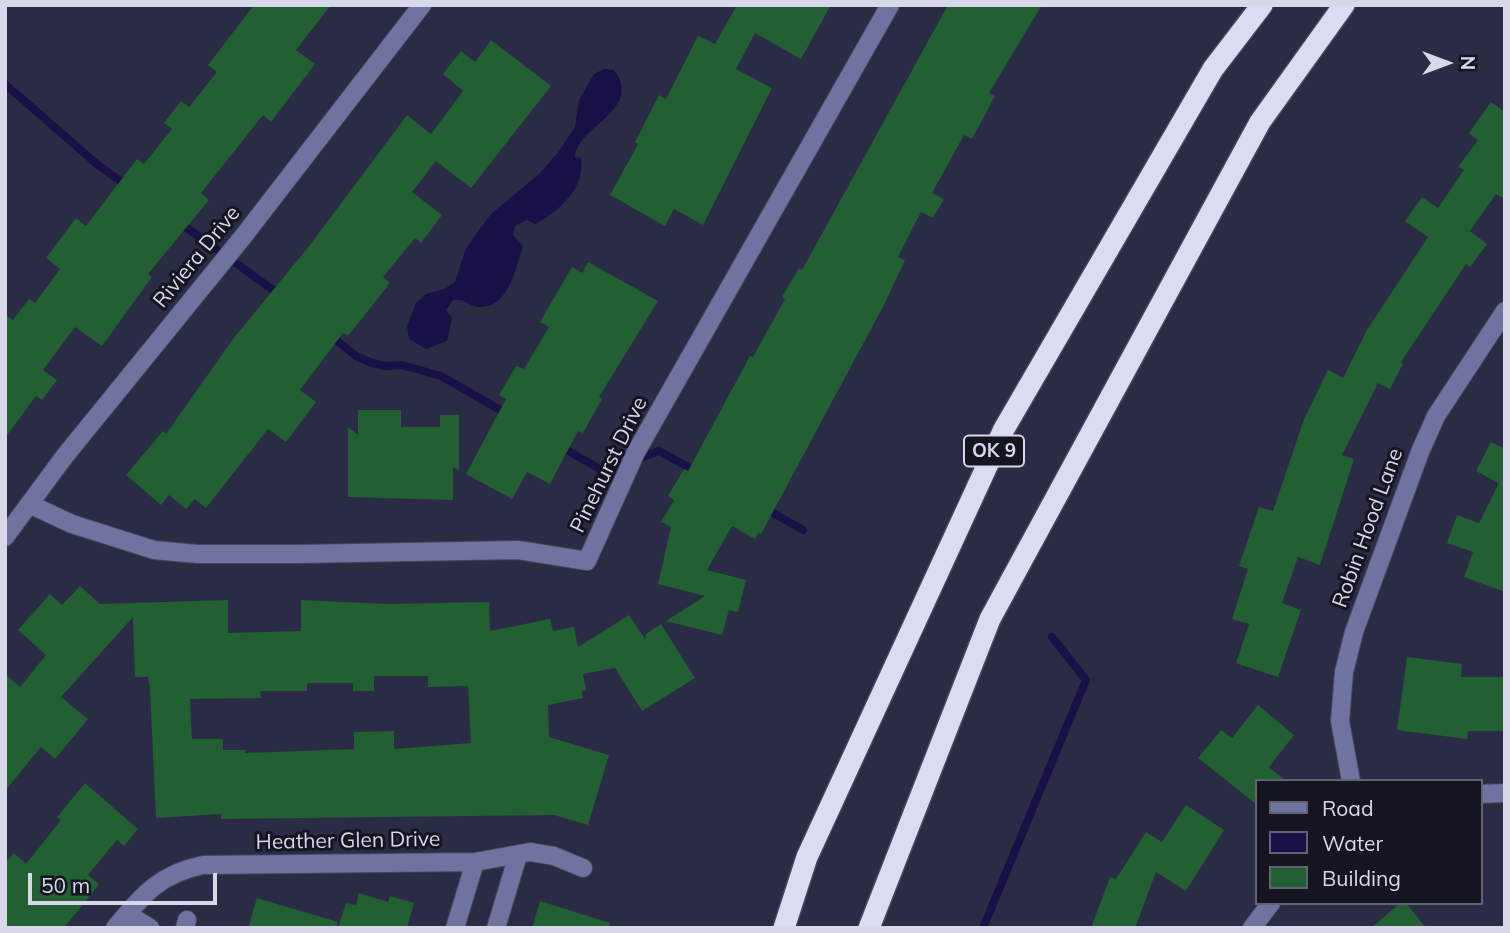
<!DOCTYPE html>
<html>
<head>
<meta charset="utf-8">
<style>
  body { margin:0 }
  #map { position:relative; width:1510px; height:933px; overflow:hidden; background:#2a2b45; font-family:Mulish,sans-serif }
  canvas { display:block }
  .frame { position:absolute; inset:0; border:7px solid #d7d9ea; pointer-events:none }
  .legend { position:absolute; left:1255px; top:779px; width:228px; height:126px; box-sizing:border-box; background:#141520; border:2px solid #626371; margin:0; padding:9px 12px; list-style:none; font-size:21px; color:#d7d9ea }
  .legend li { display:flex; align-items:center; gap:14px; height:35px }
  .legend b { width:35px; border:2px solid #626371 }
  .north { position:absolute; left:1412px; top:28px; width:70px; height:70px; -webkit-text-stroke:5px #141520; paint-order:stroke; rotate:90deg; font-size:19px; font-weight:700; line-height:28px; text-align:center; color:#d7d9ea }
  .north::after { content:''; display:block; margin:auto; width:24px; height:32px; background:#d7d9ea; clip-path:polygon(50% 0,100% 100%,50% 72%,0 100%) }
  .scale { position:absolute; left:28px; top:873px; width:189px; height:32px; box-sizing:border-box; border:4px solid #d7d9ea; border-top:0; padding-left:9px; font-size:21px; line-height:24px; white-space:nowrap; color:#d7d9ea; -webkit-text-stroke:5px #141520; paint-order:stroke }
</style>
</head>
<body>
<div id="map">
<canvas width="1510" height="933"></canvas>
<div class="frame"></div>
<ul class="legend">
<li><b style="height:9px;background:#7073a0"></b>Road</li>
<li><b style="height:19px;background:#181147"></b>Water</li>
<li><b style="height:19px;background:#225f33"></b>Building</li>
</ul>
<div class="north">N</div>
<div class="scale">50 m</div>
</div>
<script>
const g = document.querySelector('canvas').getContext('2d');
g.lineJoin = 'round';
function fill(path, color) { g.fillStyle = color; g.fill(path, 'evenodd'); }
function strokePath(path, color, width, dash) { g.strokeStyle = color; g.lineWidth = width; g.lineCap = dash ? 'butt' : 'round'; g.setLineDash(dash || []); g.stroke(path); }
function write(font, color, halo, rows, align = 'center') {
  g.font = font + ' Mulish,sans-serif'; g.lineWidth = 6; g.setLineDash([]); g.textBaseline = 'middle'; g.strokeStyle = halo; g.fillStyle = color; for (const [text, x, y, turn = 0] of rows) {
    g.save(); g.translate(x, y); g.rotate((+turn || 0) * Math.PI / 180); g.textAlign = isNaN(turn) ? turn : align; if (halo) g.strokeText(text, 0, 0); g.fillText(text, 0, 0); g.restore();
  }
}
fill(new Path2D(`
  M604,69L614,70C644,110 578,125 575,157L581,158C586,188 558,212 535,224L527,220L515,226L513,235L523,246C516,267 509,308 479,307C468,306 465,298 453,300L446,310L452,318L447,341L426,349L409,339L407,326L416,303L426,294L446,288L455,282L466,248L491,214L539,174L557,154L575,127L579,100L594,74Z`), '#181147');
strokePath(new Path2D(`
  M5,84L98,165L129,187
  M180,223L280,295
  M331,336L356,356L372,363L385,366L402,365L441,376L507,414
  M560,446L603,471L659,451L699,473
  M766,509L803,530
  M983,928L1086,680L1052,637`), '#181147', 8);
fill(new Path2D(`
  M254,5H331L296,50L315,64L271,122L263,115L201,193L209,200L148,274L152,277L102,346L75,327L43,370L57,380L42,400L36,396L5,438V315L13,320L29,299L35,303L60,269L46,258L76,218L86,226L137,159L144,164L172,129L164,123L181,101L189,107L217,72L208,65Z
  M737,5H831L801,59L755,33L736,69L772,88L703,225L674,209L665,226L610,195L638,144L635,142L659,95L666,99L698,36L715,44Z
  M948,5H1042L989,93L995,96L972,139L964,135L932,193L944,199L933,218L921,212L898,257L905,260L885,303L761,534L758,533L755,539L732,526L707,570L746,580L738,612L729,610L722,635L666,621L705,596L658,584L671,527L661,522L674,500L668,496L684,469L688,471L750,356L753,357L785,299L782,297L799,268L802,270Z
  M491,40L551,86L471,188L436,161L412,192L442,215L421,243L415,238L383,277L390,283L348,336L343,333L300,390L316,402L286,442L268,429L206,508L195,499L186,509L169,495L161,505L126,475L163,431L166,434L233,339L310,245L407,115L431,134L463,91L443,74L461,51L475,62Z
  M1491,102L1505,112V199L1496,194L1470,231L1487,244L1470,267L1466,264L1401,362L1403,364L1390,389L1378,383L1342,455L1354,459L1320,565L1298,557L1282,603L1301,610L1278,677L1236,663L1249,624L1232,619L1248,569L1239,566L1259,507L1273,511L1304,419L1328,370L1343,378L1367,330L1428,237L1405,221L1422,197L1438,208L1464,170L1458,167L1478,140L1469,133Z
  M588,262L658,301L599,397L602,399L583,433L578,431L550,484L527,472L512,499L466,474L506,399L499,395L516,366L524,369L549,327L540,322L572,267L582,273Z
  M358,410H401V427H440V415H459V470L453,467V500L348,497V427L358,435Z
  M1491,442L1505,449V592L1464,577L1473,552L1447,543L1457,515L1479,523L1499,483L1476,471Z
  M80,586L100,604L228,600V633L301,631V600L388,604L489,602L490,631L550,619L553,631L574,627L578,647L629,615L645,639L646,634L661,624L695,678L642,711L615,668L583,674L586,690L582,691L583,698L548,705L549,737L609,755L588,825L554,815L221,819V814L156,818L150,689L148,677H135L133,617L61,697L88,719L55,759L41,747L5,791V674L20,687L46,655L18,630L50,594L62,605ZM374,676H428V687L468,686L471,743L394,749V731L354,732V749L245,753V750H223V739H192L190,699L261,698L260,691H307V683H353V691H374Z
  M1407,657L1462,664L1461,677H1505V731H1468L1467,739L1397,730Z
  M1258,705L1294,735L1269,767L1286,781H1256V804L1198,758L1221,730L1232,738Z
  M85,783L138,829L124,846L117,840L88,875L99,884L64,928H5V863L14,853L26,864L61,820L57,817Z
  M1186,805L1224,830L1186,891L1156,872L1135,928H1091L1110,877L1116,879L1146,832L1162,842Z
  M359,893L388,902L390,896L414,903L407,928H338L346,903L356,905Z
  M257,898L338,922L337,928H248Z
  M540,901L610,923L609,928H532Z
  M1400,903H1406L1426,928H1371Z`), '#225f33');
const minor = new Path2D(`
  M29,504L72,524L154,550L197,554H300L518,550L587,561L636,452L890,5
  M5,537L64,457L242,238L422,5
  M1351,781L1340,721L1344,672L1354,632L1420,452L1436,416L1505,311
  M1480,794L1505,793
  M127,914L150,928
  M115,928C143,895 159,874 203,865L475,862L530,852L554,856L583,868
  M185,928L187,920
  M455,928L475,862
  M496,928L518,855
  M1252,928L1271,903`);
const highway = new Path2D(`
  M784,928L807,857L1004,429L1213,69L1262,5
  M869,928L990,619L1260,122L1344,5`);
strokePath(minor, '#46475f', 20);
strokePath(highway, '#46475f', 24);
strokePath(minor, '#7073a0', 18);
strokePath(highway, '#dadcf3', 21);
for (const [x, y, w] of [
  [994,451,60]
]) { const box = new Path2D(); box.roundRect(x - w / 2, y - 15.5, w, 31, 5); g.fillStyle = '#141520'; g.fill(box); strokePath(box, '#d7d9ea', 2); }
write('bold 19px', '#d7d9ea', null, [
  ["OK 9",994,451]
]);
write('21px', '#d7d9ea', '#141520', [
  ["Riviera Drive",197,257,-51],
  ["Pinehurst Drive",609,465,-64],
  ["Robin Hood Lane",1368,528,-70],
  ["Heather Glen Drive",348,841,-1]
]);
</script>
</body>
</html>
